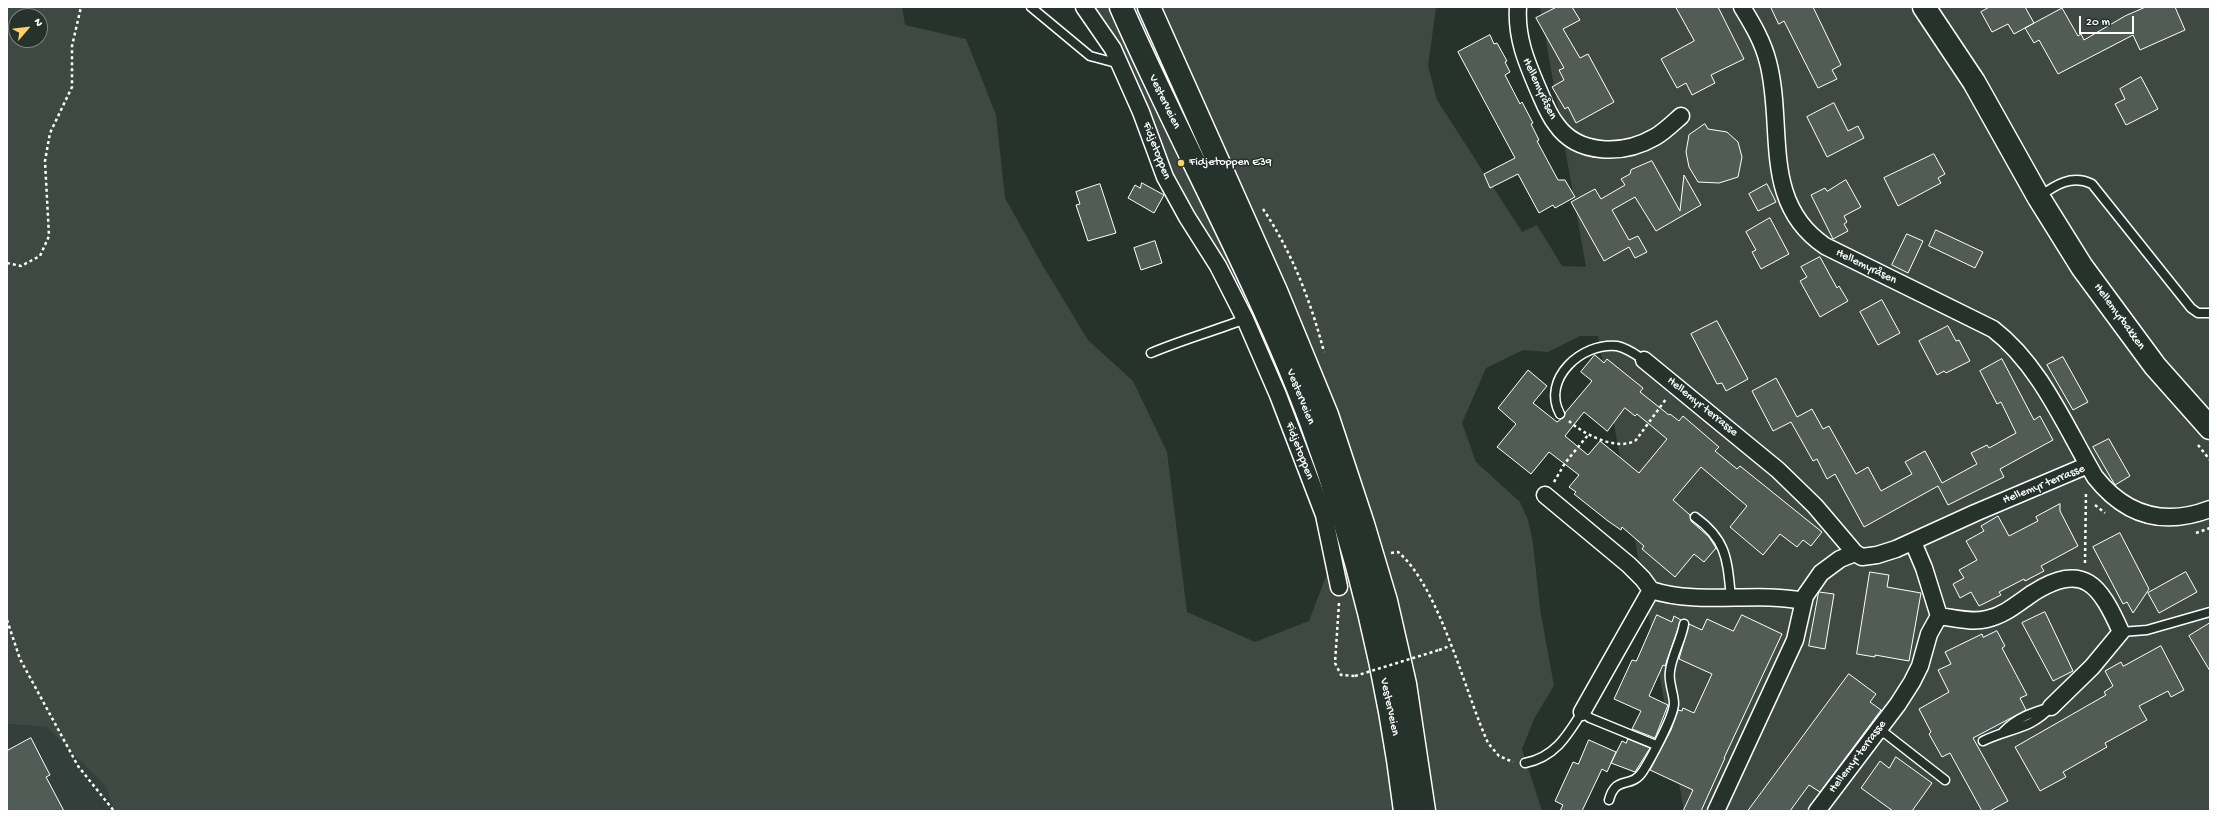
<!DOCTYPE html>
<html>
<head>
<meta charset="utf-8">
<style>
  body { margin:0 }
  #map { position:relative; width:2217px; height:818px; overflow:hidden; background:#26332d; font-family:"Gochi Hand",sans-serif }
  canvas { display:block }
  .frame { position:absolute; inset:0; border:8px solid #fff; pointer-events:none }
  .north { position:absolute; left:8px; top:8px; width:40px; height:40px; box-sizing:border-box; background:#26332d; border:1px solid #7d8581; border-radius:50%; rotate:62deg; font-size:11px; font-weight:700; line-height:16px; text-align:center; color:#fff }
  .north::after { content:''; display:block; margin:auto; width:14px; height:18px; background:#ffd166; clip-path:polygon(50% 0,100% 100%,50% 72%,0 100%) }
  .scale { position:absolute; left:2079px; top:16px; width:55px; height:18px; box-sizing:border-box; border:2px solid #fff; border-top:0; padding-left:5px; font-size:12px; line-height:14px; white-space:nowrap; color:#fff; -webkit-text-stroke:3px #26332d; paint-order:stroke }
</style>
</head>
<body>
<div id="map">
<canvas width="2217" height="818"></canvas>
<div class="frame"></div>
<div class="north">N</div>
<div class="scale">20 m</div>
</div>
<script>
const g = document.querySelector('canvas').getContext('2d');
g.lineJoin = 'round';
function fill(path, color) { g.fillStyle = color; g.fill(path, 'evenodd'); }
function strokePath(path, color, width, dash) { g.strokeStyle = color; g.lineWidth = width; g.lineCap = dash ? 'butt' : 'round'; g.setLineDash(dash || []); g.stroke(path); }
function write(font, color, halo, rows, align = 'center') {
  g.font = font + ' "Gochi Hand",sans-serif'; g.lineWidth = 3; g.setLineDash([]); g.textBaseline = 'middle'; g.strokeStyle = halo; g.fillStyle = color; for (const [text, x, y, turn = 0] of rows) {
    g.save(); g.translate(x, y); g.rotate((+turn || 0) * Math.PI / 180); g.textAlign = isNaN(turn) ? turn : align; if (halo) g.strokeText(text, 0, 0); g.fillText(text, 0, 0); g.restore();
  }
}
fill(new Path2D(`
  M7,724L47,727L105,786L115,811H7Z`), '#333f3a');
fill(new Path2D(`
  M7,7H902L905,25L966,39L996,115L1005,198L1043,266L1088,340L1133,381L1167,452L1187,612L1255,642L1309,621L1328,571L1302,466L1265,371L1172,181L1101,23L1096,7H1436L1428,66L1437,100L1522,232L1537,225L1562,266L1586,267L1540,7H2210V811H1684L1598,336H1580L1548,352L1523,350L1486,368L1462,423L1476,462L1520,502L1528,520L1533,543L1540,609L1554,686L1535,717L1522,749L1542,811H115L105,786L47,727L7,724ZM16,16H40V40H16Z`), '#3e4944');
const building = new Path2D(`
  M1557,7H1572L1580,20L1563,29L1580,58L1588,54L1614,102L1576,123L1568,107L1565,109L1552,87L1564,80L1559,70L1564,68L1536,18Z
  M1676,7H1718L1744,59L1711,75L1715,83L1692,95L1686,83L1677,88L1661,59L1694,41Z
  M1771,7H1813L1841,65L1832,70L1837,79L1818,88L1784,21L1779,24Z
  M1990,7H2025L2034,23L2014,34L2008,24L1992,32L1981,12Z
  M2146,7H2175L2185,30L2140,50L2133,35L2058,74L2039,40L2034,43L2025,28L2062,8L2078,36L2081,34L2084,40L2125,16Z
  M1490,35L1494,44L1497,43L1507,61L1505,62L1510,72L1505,75L1520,104L1522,102L1533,123L1531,124L1539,140L1537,141L1558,180H1565L1575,197L1555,208L1553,205L1539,213L1518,174L1490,188L1484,174L1515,158L1458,52Z
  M2141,77L2158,109L2126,125L2115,104L2125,99L2120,89Z
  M1834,103L1848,131L1858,126L1864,138L1827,157L1807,117Z
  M1705,124L1708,129L1727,132L1738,142L1742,157L1738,177L1719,183L1698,182L1689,167L1686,152L1689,135Z
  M1934,154L1945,174L1938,178L1941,183L1898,206L1884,178Z
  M1652,161L1680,211L1684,175L1701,205L1656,231L1635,197L1612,210L1629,240L1638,236L1647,252L1635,258L1629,247L1604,261L1571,202L1595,189L1601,199L1625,185L1621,179L1630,174L1631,170Z
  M1846,180L1861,207L1844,216L1847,222L1844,224L1848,231L1833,239L1811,195L1825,188L1827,191Z
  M1142,183L1164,195L1154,213L1128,198L1135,185L1140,188Z
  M1100,184L1116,233L1088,241L1076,205L1080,204L1076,192Z
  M1767,184L1776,202L1758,211L1749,194Z
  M1770,218L1789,254L1761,269L1752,252L1756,250L1746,232Z
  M1936,230L1983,252L1975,268L1929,246Z
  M1907,234L1923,241L1908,273L1892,265Z
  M1155,241L1162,263L1141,270L1134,248Z
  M1820,257L1837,288L1839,286L1848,301L1820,317L1800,281L1807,277L1801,267Z
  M1882,300L1900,333L1878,345L1860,312Z
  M1717,321L1748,379L1726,391L1722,383L1717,384L1691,334Z
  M1948,326L1956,341L1959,340L1970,361L1946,373L1944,371L1937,375L1919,341Z
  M1595,355L1604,363L1607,359L1643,388L1640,392L1669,415L1670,414L1679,421L1683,416L1719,447L1715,451L1737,469L1740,466L1822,532L1811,546L1803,540L1797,547L1780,534L1763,555L1730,527L1747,506L1701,467L1673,500L1690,515L1691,521L1709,537L1716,548L1704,562L1694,554L1675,577L1642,549L1644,546L1622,527L1621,530L1608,521L1574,494L1576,492L1569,487L1579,475L1549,452L1531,474L1497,447L1516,424L1498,408L1528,370L1547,386L1533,403L1557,422L1564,417L1565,413L1592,381L1581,372ZM1625,408L1635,416L1637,414L1667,439L1639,473L1600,441L1588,455L1565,436L1584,412L1607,431Z
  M2063,357L2088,402L2073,410L2047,365Z
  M2002,359L2034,420L2040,416L2053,440L2000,469L2004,477L1948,505L1938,486L1864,527L1835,474L1827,479L1817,459L1813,461L1791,422L1773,431L1752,391L1776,378L1797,417L1812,409L1823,429L1829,426L1856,474L1868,467L1881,491L1912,474L1905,462L1925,451L1942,483L1977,464L1971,453L1987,445L1989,448L2016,433L2001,402L1997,404L1980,371Z
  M2109,439L2130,476L2115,485L2093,447Z
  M2060,504V511L2078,546L2041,566L2044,571L2025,581L2024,579L1999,592L2001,595L1979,606L1971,592L1960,598L1953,584L1964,578L1959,570L1977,560L1966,541L1984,531L1981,526L1998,516L2009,536L2038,521L2036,517Z
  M2120,533L2149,589L2133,613L2127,602L2123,604L2093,547Z
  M1870,572L1889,575L1887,587L1921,593L1909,661L1875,655V657L1857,654Z
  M2186,572L2197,592L2159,613L2148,593Z
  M1819,592L1834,594L1825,649L1809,646Z
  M2045,612L2073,671L2053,681L2022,623Z
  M1657,615L1672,622L1674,616L1681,620L1665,666L1663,665L1649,696L1668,705L1655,738L1632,729L1641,711L1614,699L1632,660L1636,661Z
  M1742,615L1782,634L1724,758H1725L1701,811H1683L1693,790L1650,770L1671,730L1678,710L1682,711L1683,708L1694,713L1712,674L1679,659L1689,624L1702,630L1707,619L1733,631Z
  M2210,623V671L2189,636Z
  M1997,631L2005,646L2002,648L2027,695L2020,698L2026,710L1973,738L2008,801L1990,811H1982L1950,753L1942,757L1929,734L1931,732L1919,709L1949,692L1938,670L1951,664L1945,652L1982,634L1983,637Z
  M2161,646L2184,690L2171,697L2168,691L2139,706L2147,720L2105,743L2107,747L2063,772L2066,777L2040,791L2015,747L2106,695L2104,692L2113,686L2105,671L2121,662L2123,666Z
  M1849,674L1876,694L1870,702L1881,710L1858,741L1820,792L1809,785L1790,811H1748Z
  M31,738L50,775L46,777L64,811H7V751Z
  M1628,739L1650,748L1635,772L1611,763L1622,741L1626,743Z
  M1589,740L1616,752L1607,772L1602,769L1582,811H1560L1563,805L1555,801L1573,762L1578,764Z
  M1896,757L1932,783L1912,811H1893L1861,788L1880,761L1889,768Z`);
fill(building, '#515c57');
strokePath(building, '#fff', 1);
const lane = new Path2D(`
  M1031,7L1090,56L1120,64
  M2039,197C2055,185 2072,174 2092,184L2191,308L2198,313H2210
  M1151,353C1182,340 1214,331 1245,319
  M1560,414C1541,379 1582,342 1617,346C1627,348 1635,354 1644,360
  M1695,517C1727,540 1727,559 1731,597
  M2121,632L2147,630L2210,612
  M1876,732L1886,734L1945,780
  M1983,741C2009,728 2031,730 2051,707C2033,712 2016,718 2003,732
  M1525,763C1555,757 1567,736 1582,712L1590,718L1656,745
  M1609,800C1616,774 1631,790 1643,771C1651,758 1673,718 1674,704C1674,693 1668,682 1670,671C1672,655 1681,641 1684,624`);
const street = new Path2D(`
  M1084,7L1113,49L1141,112L1165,177L1187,217L1218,266L1245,319L1278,395L1324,515L1339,587
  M1518,7C1516,37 1526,61 1538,89C1543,100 1548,114 1556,124C1578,156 1624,155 1655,137C1664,132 1673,123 1681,116
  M1742,7C1753,25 1763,42 1768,62C1785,127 1760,202 1825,246L1993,329C2040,365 2065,426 2095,477C2125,515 2163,527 2210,509
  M1644,360L1778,470L1815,506L1855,553
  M1545,495L1629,565L1643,579L1651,590C1700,606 1754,591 1804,601
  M1939,616C1954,618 1972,623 1987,619C2005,615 2018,603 2033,593C2084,561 2100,585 2121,632L2092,667L2051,707
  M1582,712L1651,590
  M1716,811L1795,640L1805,596L1821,573L1840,559L1855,553L1862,557L1877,555L1896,549L1975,513L2088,465
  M1817,811L1898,704L1912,682L1920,666L1929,634L1939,616L1924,568L1913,542`);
const secondary = new Path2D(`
  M1924,7L1974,82L2039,198L2082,267L2155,366L2210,428`);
const highway = new Path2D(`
  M1121,7C1182,146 1258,280 1311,422C1357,547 1389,679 1405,811
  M1149,7L1276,291L1327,415L1363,524L1386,601L1405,684L1424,811`);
strokePath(lane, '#fff', 11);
strokePath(street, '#fff', 19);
strokePath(secondary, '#fff', 25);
strokePath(highway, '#fff', 25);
strokePath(new Path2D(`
  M1263,209C1292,252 1311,302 1324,352
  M7,263L21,266L40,256L49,236L45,161L50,133L72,87V46L81,7
  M1569,421C1583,434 1618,452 1636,440L1666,399
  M2198,445L2210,460
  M1554,482L1565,463L1588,435
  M2095,505L2105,513
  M2196,533L2210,528
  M1391,553L1398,552C1439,586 1465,692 1488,743L1499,756L1513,762
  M2085,563L2086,492
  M1339,603L1335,663L1341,675L1355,676
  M7,620L20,659L78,766L114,811
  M1439,650L1450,646`), '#fff', 2.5, [3, 3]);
strokePath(lane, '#26332d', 8);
strokePath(street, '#26332d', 16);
strokePath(secondary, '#26332d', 22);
strokePath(highway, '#26332d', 22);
strokePath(new Path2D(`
  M1355,676L1439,650`), '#fff', 2.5, [3, 3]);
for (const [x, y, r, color] of [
  [1181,163,4,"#ffd166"]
]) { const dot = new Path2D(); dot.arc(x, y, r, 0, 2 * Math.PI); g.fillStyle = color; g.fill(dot); strokePath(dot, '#26332d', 1.5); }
write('12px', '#fff', '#26332d', [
  ["Hellemyråsen",1539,89,65],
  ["Vesterveien",1164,102,64],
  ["Fidjetoppen",1156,151,69],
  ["Hellemyråsen",1866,267,26],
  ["Hellemyrbakken",2119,317,54],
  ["Vesterveien",1300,397,68],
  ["Hellemyr terrasse",1702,407,39],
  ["Fidjetoppen",1299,451,69],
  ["Hellemyr terrasse",2044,485,-22],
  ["Vesterveien",1389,707,78],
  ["Hellemyr terrasse",1858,757,-53]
]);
write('12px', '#fff', '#26332d', [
  ["Fidjetoppen E39",1189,163]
], 'left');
</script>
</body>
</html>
